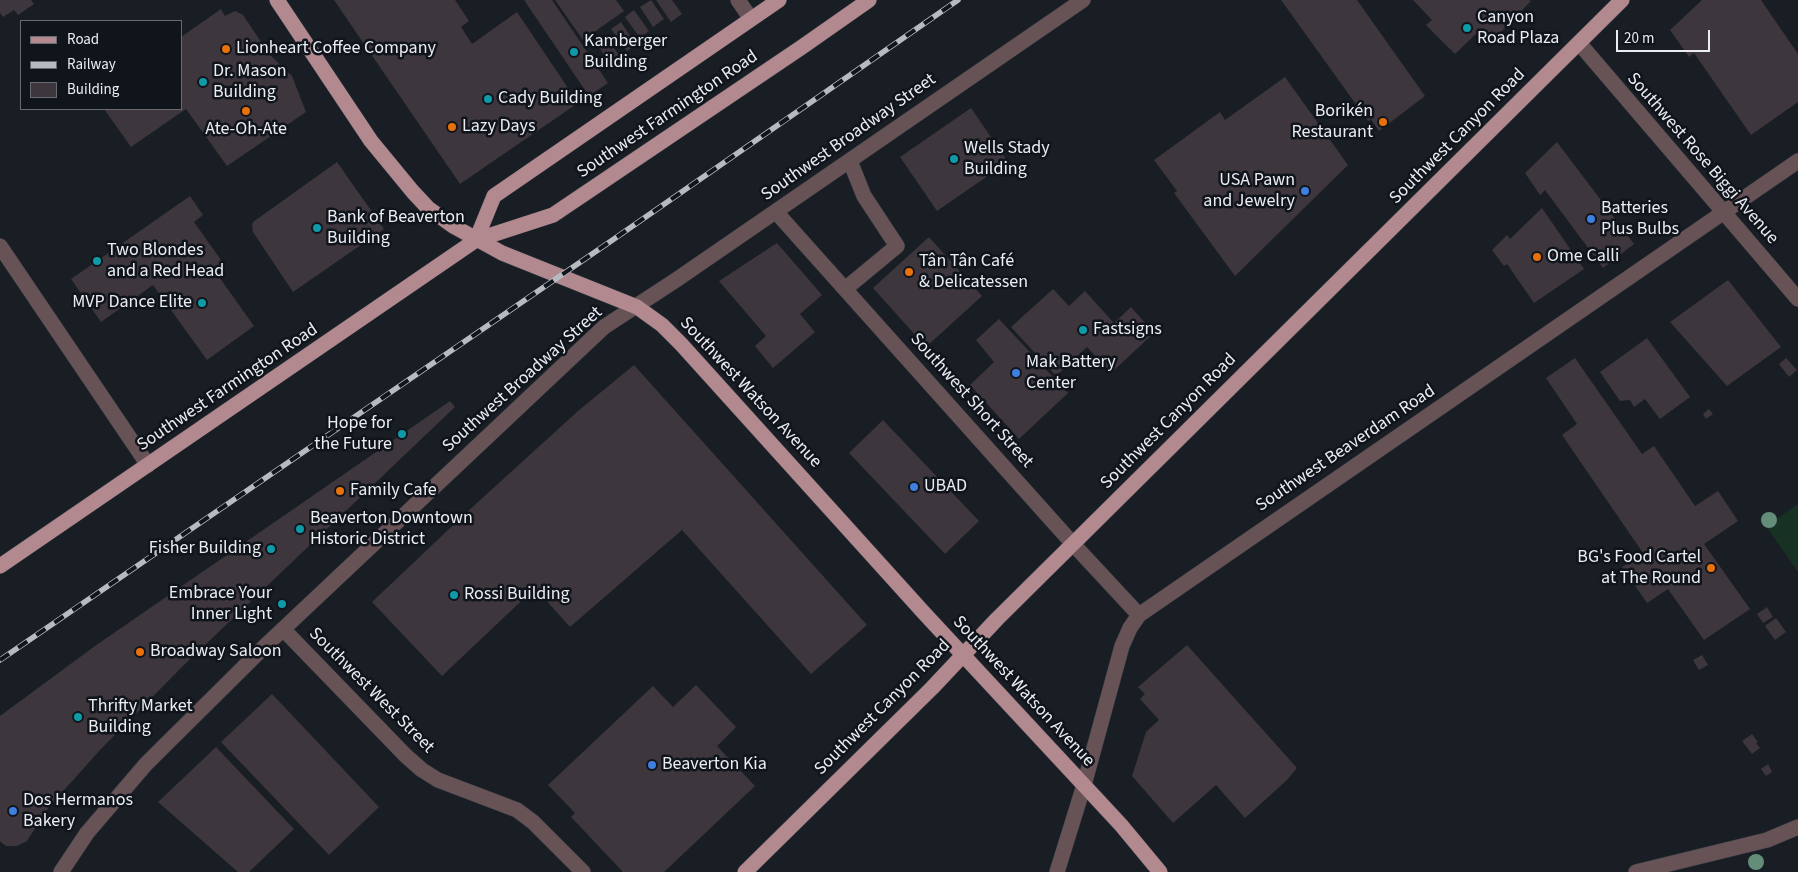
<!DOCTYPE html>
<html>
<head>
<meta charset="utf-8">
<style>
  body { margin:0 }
  #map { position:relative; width:1798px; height:872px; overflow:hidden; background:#191e24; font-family:"Source Sans 3",sans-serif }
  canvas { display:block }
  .legend { position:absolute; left:20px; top:20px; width:162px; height:90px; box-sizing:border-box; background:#10141b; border:1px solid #676b71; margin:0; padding:6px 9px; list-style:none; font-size:15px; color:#eaedf2 }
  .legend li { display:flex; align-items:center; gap:10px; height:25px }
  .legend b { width:25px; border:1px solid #676b71 }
  .scale { position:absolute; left:1616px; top:30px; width:94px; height:22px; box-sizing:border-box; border:2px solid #eaedf2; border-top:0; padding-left:6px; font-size:15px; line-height:18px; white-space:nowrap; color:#eaedf2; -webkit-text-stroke:4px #10141b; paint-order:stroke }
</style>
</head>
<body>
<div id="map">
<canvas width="1798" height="872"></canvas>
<ul class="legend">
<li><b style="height:6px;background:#b38990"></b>Road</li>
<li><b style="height:6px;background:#b7bbc0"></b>Railway</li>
<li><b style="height:14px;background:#3d363c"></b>Building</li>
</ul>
<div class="scale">20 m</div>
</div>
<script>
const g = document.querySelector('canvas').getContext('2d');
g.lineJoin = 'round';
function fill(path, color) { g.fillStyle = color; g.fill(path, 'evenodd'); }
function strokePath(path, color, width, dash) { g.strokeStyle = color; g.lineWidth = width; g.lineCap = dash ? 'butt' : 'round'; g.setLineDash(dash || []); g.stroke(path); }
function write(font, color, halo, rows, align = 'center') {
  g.font = font + ' "Source Sans 3",sans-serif'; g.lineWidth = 5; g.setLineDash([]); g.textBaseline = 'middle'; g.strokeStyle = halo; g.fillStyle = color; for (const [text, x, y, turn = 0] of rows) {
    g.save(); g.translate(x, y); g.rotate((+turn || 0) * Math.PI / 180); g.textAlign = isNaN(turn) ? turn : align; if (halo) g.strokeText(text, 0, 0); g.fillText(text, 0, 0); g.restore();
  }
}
fill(new Path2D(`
  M1798,504V572L1766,526Z`), '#173123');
fill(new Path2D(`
  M0,0H31L34,4L18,15L14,10L3,17L0,13Z
  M334,0H455L469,21L461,27L472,44L517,12L578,103L460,184Z
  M524,0H552L608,83L589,96Z
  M555,0H616L624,11L583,40Z
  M651,0L664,19L653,27L640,7Z
  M656,0H672L682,14L671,22Z
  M1281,0H1357L1425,96L1379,131L1371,119L1368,121Z
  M1413,0H1529L1531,1L1502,31L1490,40L1480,30L1455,54L1426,25L1432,20Z
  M1702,0H1761L1798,54V102L1751,135L1694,53L1689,57L1670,30Z
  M221,9L225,16L235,11L243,15L270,55L292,76L306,112L227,166L186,109L131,147L104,109H181V37Z
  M634,10L649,31L640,38L625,17Z
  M621,22L636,45L627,51L611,29Z
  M605,36L619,55L609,62L596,43Z
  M1285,77L1348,165L1235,276L1174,193L1177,191L1154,160L1220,112L1225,120Z
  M971,108L1008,162L937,211L900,157Z
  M1557,142L1634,244L1603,268L1545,190L1540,195L1525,173Z
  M337,162L384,229L293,292L253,232L252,226L253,222Z
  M190,196L203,215L194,222L226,267L217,274L254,326L207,360L153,285L101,322L71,279Z
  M1542,208L1584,269L1534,303L1507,264L1504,266L1492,250L1507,235L1510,239Z
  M929,237L982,296L926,347L873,288Z
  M777,243L822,295L800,314L815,332L773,368L755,346L766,336L719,281Z
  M1728,280L1781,347L1727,386L1670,322Z
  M1053,289L1069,306L1085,291L1114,323L1131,307L1154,333L1111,373L1087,347L1056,376L1011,327Z
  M999,319L1068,393L1019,439L970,385L994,362L976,340Z
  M1647,338L1690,397L1660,419L1645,399L1634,407L1630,400L1620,401L1600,372Z
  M1575,358L1642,454L1654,446L1695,506L1718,491L1738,521L1704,544L1750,609L1704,640L1668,589L1647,603L1622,567L1643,553L1562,435L1577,424L1546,378Z
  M1786,358L1797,370L1789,377L1779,364Z
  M634,365L867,625L811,674L682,530L570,627L535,588L442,676L372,602L467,512L578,411Z
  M450,401L455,407L184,665L100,750L49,807L27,841L17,846H6L2,843L0,841V716L95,646Z
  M1709,409L1713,414L1706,419L1703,414Z
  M883,420L979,521L945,554L849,453Z
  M1767,607L1773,617L1763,623L1757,614Z
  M1776,618L1786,632L1775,640L1765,626Z
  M1187,645L1297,768L1287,780L1245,818L1216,785L1173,823L1132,776L1146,732L1159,720L1140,699L1145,694L1138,687Z
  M1702,655L1708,665L1699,670L1693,660Z
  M696,685L736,727L717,746L755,786L664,872H623L571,817L575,813L548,785L653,686L673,707Z
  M272,694L379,807L329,855L221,742Z
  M1752,734L1758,742L1756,743L1760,748L1752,754L1742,741Z
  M216,747L294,829L249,872H238L158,802Z
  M1768,764L1772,772L1766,776L1761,769Z`), '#3d363c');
const minor = new Path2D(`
  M738,0L751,19
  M1579,43L1798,299
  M776,212L1073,544L1139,615
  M0,246L148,465
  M845,289L897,246L864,196L850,161
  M283,629L406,756L422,770L438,780L517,810L533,822L583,872
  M61,872L87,833L146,764L263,648L604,327L676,280L1083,0
  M1057,872L1084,785L1122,646L1130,628L1139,615L1798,161
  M1636,872L1767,840L1798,827`);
const major = new Path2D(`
  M277,0L371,141L413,192L428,208L453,226L502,253L637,307L662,325L681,344L924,613L1121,825L1160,872
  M476,240L494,196L779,0
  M0,566L476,240L553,215L802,47L869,0
  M745,872L932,688L997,619L1622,0`);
strokePath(minor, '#363b41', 16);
strokePath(major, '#363b41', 16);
strokePath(minor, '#675356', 15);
strokePath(major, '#b38990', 15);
const rail = new Path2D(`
  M0,660L614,239L958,0`);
strokePath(rail, '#b7bbc0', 5.5);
strokePath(rail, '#10141b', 4, [11]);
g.fillStyle = '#638d79';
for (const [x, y] of [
  [1769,520],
  [1756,862]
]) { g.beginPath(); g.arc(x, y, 8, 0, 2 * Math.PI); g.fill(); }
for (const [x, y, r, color] of [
  [1467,28,5,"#0f9aa8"],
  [226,49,5,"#e8710a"],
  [574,52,5,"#0f9aa8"],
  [203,82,5,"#0f9aa8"],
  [488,99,5,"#0f9aa8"],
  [246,111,5,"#e8710a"],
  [1383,122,5,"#e8710a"],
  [452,127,5,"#e8710a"],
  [954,159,5,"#0f9aa8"],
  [1305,191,5,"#3f7fe0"],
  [1591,219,5,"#3f7fe0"],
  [317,228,5,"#0f9aa8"],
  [1537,257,5,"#e8710a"],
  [97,261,5,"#0f9aa8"],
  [909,272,5,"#e8710a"],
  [202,303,5,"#0f9aa8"],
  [1083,330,5,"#0f9aa8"],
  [1016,373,5,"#3f7fe0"],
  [402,434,5,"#0f9aa8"],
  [914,487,5,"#3f7fe0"],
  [340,491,5,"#e8710a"],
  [300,529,5,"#0f9aa8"],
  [271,549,5,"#0f9aa8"],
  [1711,568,5,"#e8710a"],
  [454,595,5,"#0f9aa8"],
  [282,604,5,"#0f9aa8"],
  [140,652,5,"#e8710a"],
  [78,717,5,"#0f9aa8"],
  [652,765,5,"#3f7fe0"],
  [13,811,5,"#3f7fe0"]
]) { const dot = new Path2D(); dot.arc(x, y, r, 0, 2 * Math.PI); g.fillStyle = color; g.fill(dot); strokePath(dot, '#10141b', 2); }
write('18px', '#eaedf2', '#10141b', [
  ["Canyon",1477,18],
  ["Road Plaza",1477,39],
  ["Kamberger",584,42],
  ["Building",584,63],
  ["Lionheart Coffee Company",236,49],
  ["Dr. Mason",213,72],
  ["Building",213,93],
  ["Cady Building",498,99],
  ["Borikén",1373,112,"right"],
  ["Restaurant",1373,133,"right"],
  ["Lazy Days",462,127],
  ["Ate-Oh-Ate",246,130,"center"],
  ["Wells Stady",964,149],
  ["Building",964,170],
  ["USA Pawn",1295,181,"right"],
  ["and Jewelry",1295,202,"right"],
  ["Batteries",1601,209],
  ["Plus Bulbs",1601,230],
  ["Bank of Beaverton",327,218],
  ["Building",327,239],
  ["Two Blondes",107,251],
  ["and a Red Head",107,272],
  ["Ome Calli",1547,257],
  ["Tân Tân Café",919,262],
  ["& Delicatessen",919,283],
  ["MVP Dance Elite",192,303,"right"],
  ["Fastsigns",1093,330],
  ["Mak Battery",1026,363],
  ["Center",1026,384],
  ["Hope for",392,424,"right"],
  ["the Future",392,445,"right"],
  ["UBAD",924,487],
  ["Family Cafe",350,491],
  ["Beaverton Downtown",310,519],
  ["Historic District",310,540],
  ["Fisher Building",261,549,"right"],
  ["BG's Food Cartel",1701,558,"right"],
  ["at The Round",1701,579,"right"],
  ["Embrace Your",272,594,"right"],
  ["Inner Light",272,615,"right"],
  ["Rossi Building",464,595],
  ["Broadway Saloon",150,652],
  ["Thrifty Market",88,707],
  ["Building",88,728],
  ["Beaverton Kia",662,765],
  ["Dos Hermanos",23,801],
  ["Bakery",23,822]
], 'left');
write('18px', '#eaedf2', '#10141b', [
  ["Southwest Farmington Road",668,115,-34],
  ["Southwest Canyon Road",1458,137,-45],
  ["Southwest Broadway Street",849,138,-35],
  ["Southwest Rose Biggi Avenue",1702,159,49],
  ["Southwest Broadway Street",523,380,-42],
  ["Southwest Farmington Road",228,388,-34],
  ["Southwest Watson Avenue",750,393,47],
  ["Southwest Short Street",971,401,48],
  ["Southwest Canyon Road",1169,422,-45],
  ["Southwest Beaverdam Road",1346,449,-34],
  ["Southwest West Street",371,691,45],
  ["Southwest Watson Avenue",1023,692,47],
  ["Southwest Canyon Road",883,708,-45]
]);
</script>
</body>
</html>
